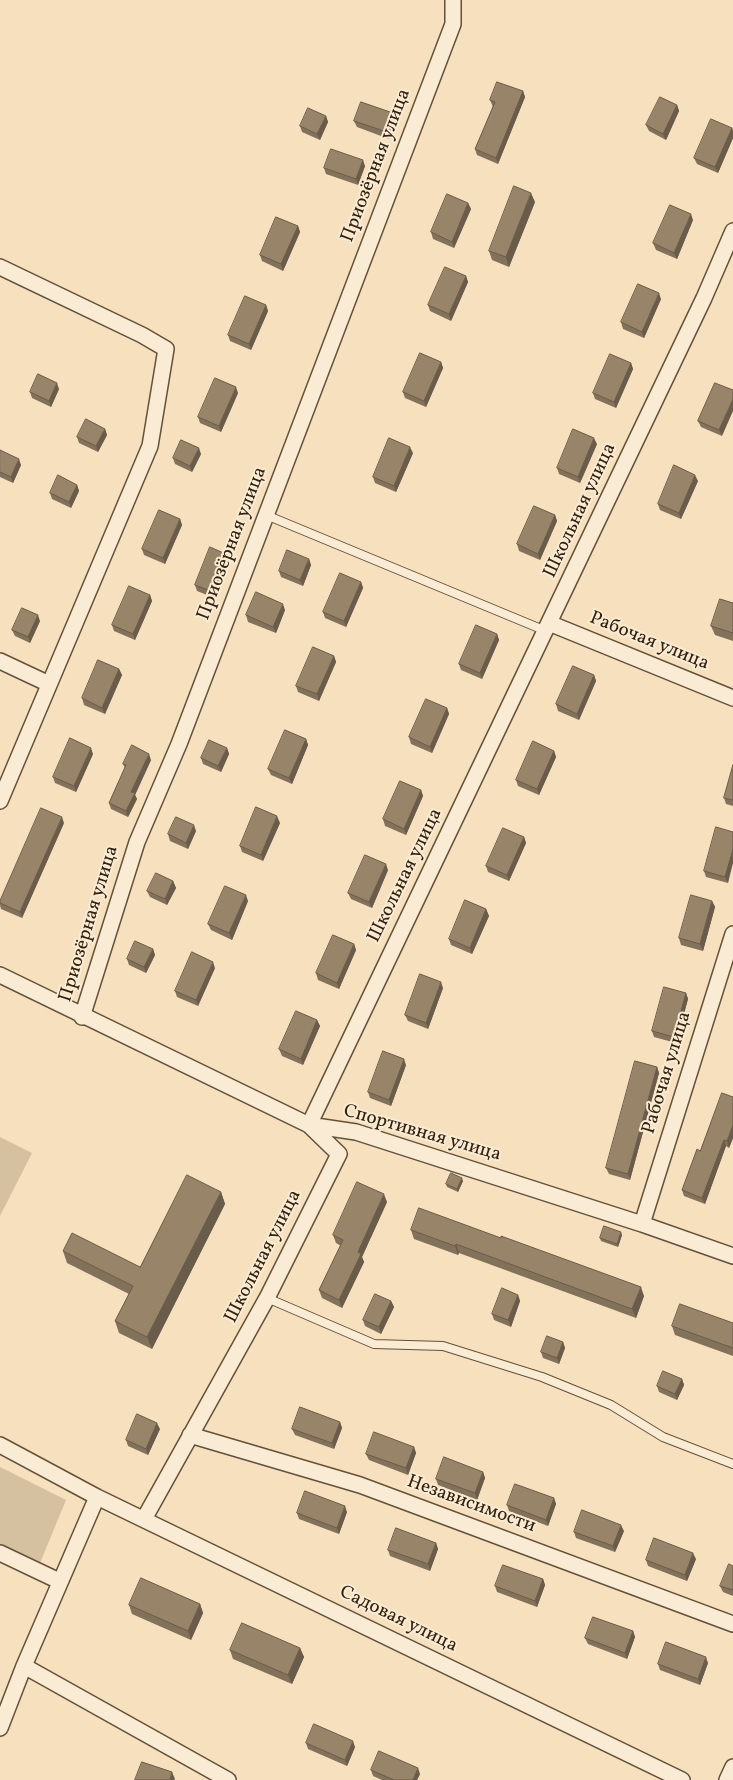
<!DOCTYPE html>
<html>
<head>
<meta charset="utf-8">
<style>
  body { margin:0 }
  canvas { display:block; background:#f6e0bd }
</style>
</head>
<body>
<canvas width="733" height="1780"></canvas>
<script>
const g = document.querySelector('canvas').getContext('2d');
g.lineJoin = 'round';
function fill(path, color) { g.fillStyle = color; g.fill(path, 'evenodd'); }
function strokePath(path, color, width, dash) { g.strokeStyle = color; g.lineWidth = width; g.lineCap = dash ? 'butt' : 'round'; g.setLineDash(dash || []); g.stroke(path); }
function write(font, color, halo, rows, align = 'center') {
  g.font = font + ' Vollkorn,serif'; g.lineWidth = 4; g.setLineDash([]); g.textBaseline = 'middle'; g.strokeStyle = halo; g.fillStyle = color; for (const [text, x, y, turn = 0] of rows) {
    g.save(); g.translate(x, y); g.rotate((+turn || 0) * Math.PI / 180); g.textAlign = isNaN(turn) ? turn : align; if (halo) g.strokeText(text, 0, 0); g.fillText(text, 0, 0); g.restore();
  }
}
fill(new Path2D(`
  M0,1137L32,1153L0,1216Z
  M0,1467L66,1500L40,1563L0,1544Z`), '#d5c09f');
const lane = new Path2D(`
  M266,515L546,631
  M267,1298L374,1344L443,1346L542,1377L611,1405L663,1437L733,1464`);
const street = new Path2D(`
  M0,267L142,335L166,349L150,446L0,801
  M549,623L733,698
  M0,661L49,684
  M0,975L309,1125L356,1132L642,1224L733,1256
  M82,1017L137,842L179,744L453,24V0
  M642,1224L733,934
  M190,1435L360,1485L733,1624
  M0,1445L97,1497L682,1780
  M97,1497L24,1666L228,1780
  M144,1519L267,1298L339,1154L309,1125L704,298L733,231
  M0,1553L59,1581
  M0,1728L24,1666
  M727,1780L733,1767`);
strokePath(lane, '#635139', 10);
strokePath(street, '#635139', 18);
strokePath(lane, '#f9ebd4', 8);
strokePath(street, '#f9ebd4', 15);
fill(new Path2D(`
  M523,91L525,97L498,164L477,155L475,149L493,107L490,100Z
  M677,105L679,111L666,140L649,131L646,125Z
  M326,116L328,122L320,140L302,132L300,126Z
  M395,119L389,139L357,127L354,121Z
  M732,128L733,131V138L718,173L697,164L694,158Z
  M365,166L358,185L326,174L324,168Z
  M535,202L509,267L492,260L489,251Z
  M468,203L471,209L454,248L433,239L431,232Z
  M693,220L677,259L656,250L653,243Z
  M298,226L300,232L283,271L262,261L260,255Z
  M466,276L468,282L451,321L430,311L428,305Z
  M661,299L644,338L623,329L621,322Z
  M266,305L268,311L251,350L230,341L228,335Z
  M441,362L443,368L426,407L405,398L403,392Z
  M631,363L633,369L616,408L595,399L593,393Z
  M715,383L722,436L701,427L698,421Z
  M59,389L51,407L32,398L30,392Z
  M238,393L221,432L200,423L198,417Z
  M105,429L107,435L98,452L79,443L77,437Z
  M597,444L580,483L559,474L557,468Z
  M0,450L21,465L13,483L0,477Z
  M413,453L396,492L375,483L373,477Z
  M201,454L192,472L175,464L173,458Z
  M698,481L681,519L660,510L658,504Z
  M77,485L79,491L71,508L52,499L50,493Z
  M555,515L557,521L540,560L519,551L517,544Z
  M180,519L182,525L165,564L144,555L142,549Z
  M309,559L311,565L303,586L281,577L279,571Z
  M230,561L215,598L197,591L195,585Z
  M361,582L363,588L346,627L325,618L323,612Z
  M150,595L152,601L135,640L114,631L112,625Z
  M733,603V641L715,635L711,626Z
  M285,610L276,633L248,622L246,615Z
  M40,621L30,643L15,636L12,630Z
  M497,634L499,640L482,679L461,670L459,664Z
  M334,656L336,662L319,701L298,692L296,686Z
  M119,669L122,675L105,714L84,705L82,698Z
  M594,675L596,681L579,720L558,711L556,704Z
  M447,708L449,714L432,753L411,744L409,737Z
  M306,739L308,745L292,784L271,775L268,769Z
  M227,748L229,754L221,772L203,764L201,758Z
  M554,751L556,757L539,795L518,786L516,780Z
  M93,754L76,792L55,783L53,777Z
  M151,760L135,795L137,799L128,817L111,809L109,803L125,768L123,764Z
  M733,765V806L726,804L724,798Z
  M421,790L423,796L406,835L385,826L383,819Z
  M64,823L22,918L1,909L0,905V901Z
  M280,823L263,861L242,852L240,846Z
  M196,831L188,849L170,841L168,834Z
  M733,832L728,883L706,877L704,871Z
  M524,837L526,843L509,881L488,872L486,866Z
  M388,870L372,908L351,899L348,893Z
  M173,881L176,888L167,905L150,897L147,891Z
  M248,901L232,940L211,930L208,924Z
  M712,901L715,907L703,951L681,945L679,938Z
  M486,909L489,916L472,954L451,945L449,939Z
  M354,944L356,950L339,989L318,980L316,973Z
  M153,949L155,955L146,973L129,965L127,959Z
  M215,968L198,1006L177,997L175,991Z
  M443,988L428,1029L408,1021L405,1015Z
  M686,993L688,999L676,1043L654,1037L652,1031Z
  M317,1020L320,1026L303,1065L282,1056L279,1049Z
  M406,1065L391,1106L370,1098L368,1092Z
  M657,1067L659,1073L630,1180L609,1174L606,1168Z
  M733,1097V1138L729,1148L726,1146L705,1204L684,1196L682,1190L700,1151Z
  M463,1181L458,1192L447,1187L446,1184Z
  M221,1192L225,1204L152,1349L119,1333L115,1321L129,1294L67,1263L63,1251L140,1267Z
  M387,1202L362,1257L364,1262L342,1308L322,1298L319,1290L341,1246L336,1243L333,1235Z
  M411,1230L644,1296L636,1318L459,1253L458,1255L414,1239Z
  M622,1235L618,1247L601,1241L600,1238Z
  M518,1295L520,1301L511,1327L494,1320L492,1314Z
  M391,1301L394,1307L381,1334L365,1326L363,1320Z
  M733,1323V1356L675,1335L672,1326Z
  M563,1342L565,1348L559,1364L543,1358L541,1352Z
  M682,1379L684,1385L677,1400L659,1392L657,1386Z
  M340,1422L342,1428L334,1449L295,1435L292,1429Z
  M160,1429L148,1455L128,1446L126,1440Z
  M414,1447L416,1453L408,1475L369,1460L366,1454Z
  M483,1472L485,1478L477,1500L438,1485L436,1479Z
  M554,1498L556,1504L548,1526L509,1511L507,1505Z
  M347,1512L339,1534L299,1519L297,1513Z
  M624,1531L615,1552L576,1538L574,1532Z
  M436,1543L438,1549L430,1571L390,1556L388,1550Z
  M696,1559L687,1581L648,1566L646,1560Z
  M733,1566V1596L723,1592L720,1586Z
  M543,1579L545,1585L537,1607L497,1592L495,1586Z
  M200,1604L203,1613L191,1640L132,1614L129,1605Z
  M633,1631L635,1637L627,1659L588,1644L585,1638Z
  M300,1648L304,1657L292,1684L233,1659L230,1650Z
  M708,1663L700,1685L660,1670L658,1664Z
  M306,1743L355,1747L347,1766L308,1749Z
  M371,1770L420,1774L417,1780H382L373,1776Z`), '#83725a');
fill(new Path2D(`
  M523,91L525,97L498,164L496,158Z
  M677,105L679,111L666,140L663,134Z
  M393,113L395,119L389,139L387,132Z
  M326,116L328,122L320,140L317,134Z
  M732,128L733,131V138L718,173L715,167Z
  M363,160L365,166L358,185L356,179Z
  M531,193L535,202L509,267L506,257Z
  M468,203L471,209L454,248L452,242Z
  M691,214L693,220L677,259L674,253Z
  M298,226L300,232L283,271L281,264Z
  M466,276L468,282L451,321L449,314Z
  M659,293L661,299L644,338L642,332Z
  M266,305L268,311L251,350L249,344Z
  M441,362L443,368L426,407L424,401Z
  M631,363L633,369L616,408L614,402Z
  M57,383L59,389L51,407L49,401Z
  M236,387L238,393L221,432L219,426Z
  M733,399V411L722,436L719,430Z
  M105,429L107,435L98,452L96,446Z
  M594,438L597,444L580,483L578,477Z
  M410,447L413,453L396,492L394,486Z
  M199,448L201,454L192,472L190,466Z
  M19,459L21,465L13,483L11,477Z
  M695,475L698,481L681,519L679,513Z
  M77,485L79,491L71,508L69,502Z
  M555,515L557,521L540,560L538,554Z
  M180,519L182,525L165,564L163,558Z
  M228,555L230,561L215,598L213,592Z
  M309,559L311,565L303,586L300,580Z
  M361,582L363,588L346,627L344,621Z
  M150,595L152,601L135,640L133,634Z
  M283,604L285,610L276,633L273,627Z
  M38,615L40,621L30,643L28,637Z
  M497,634L499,640L482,679L480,673Z
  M334,656L336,662L319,701L317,694Z
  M119,669L122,675L105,714L102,708Z
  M594,675L596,681L579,720L577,714Z
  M447,708L449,714L432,753L430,747Z
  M306,739L308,745L292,784L289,778Z
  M91,748L93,754L76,792L74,786Z
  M227,748L229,754L221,772L218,766Z
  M554,751L556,757L539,795L537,789Z
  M149,754L151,760L135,795L137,799L128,817L126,811L131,792Z
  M421,790L423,796L406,835L404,829Z
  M277,816L280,823L263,861L261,855Z
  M62,817L64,823L22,918L20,912Z
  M194,825L196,831L188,849L186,843Z
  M524,837L526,843L509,881L507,875Z
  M733,849V863L728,883L725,877Z
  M386,864L388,870L372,908L369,902Z
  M173,881L176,888L167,905L165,899Z
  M246,895L248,901L232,940L229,933Z
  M712,901L715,907L703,951L700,944Z
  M486,909L489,916L472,954L470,948Z
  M354,944L356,950L339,989L337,983Z
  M153,949L155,955L146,973L144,967Z
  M213,962L215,968L198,1006L196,1000Z
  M441,982L443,988L428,1029L426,1023Z
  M686,993L688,999L676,1043L674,1037Z
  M317,1020L320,1026L303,1065L301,1059Z
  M404,1059L406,1065L391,1106L389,1100Z
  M657,1067L659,1073L630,1180L628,1174Z
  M733,1125V1138L729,1148L727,1141Z
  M724,1140L726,1146L705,1204L702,1198Z
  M462,1178L463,1181L458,1192L457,1189Z
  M221,1192L225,1204L152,1349L147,1337Z
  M384,1194L387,1202L362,1257L364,1262L342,1308L339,1300L358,1252Z
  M621,1232L622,1235L618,1247L617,1244Z
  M456,1244L459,1253L458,1255L455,1246Z
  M641,1287L644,1296L636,1318L632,1309Z
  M518,1295L520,1301L511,1327L508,1320Z
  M391,1301L394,1307L381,1334L379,1327Z
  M563,1342L565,1348L559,1364L557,1358Z
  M682,1379L684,1385L677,1400L675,1394Z
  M340,1422L342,1428L334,1449L332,1443Z
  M157,1423L160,1429L148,1455L146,1449Z
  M414,1447L416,1453L408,1475L406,1468Z
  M483,1472L485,1478L477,1500L475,1493Z
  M554,1498L556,1504L548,1526L546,1520Z
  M345,1506L347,1512L339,1534L337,1528Z
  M621,1525L624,1531L615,1552L613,1546Z
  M436,1543L438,1549L430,1571L428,1564Z
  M693,1553L696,1559L687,1581L685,1575Z
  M543,1579L545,1585L537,1607L535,1601Z
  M200,1604L203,1613L191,1640L188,1631Z
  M633,1631L635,1637L627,1659L625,1653Z
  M300,1648L304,1657L292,1684L288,1675Z
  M706,1657L708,1663L700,1685L698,1679Z
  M353,1741L355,1747L347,1766L345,1760Z
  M418,1768L420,1774L417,1780H413Z
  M172,1772L175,1779L174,1780H170Z`), '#6a5c4a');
const building = new Path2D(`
  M497,82L523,91L496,158L475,149L495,102L490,100Z
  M660,97L677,105L663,134L646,125Z
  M361,102L393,113L387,132L354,121Z
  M308,108L326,116L317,134L300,126Z
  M711,119L732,128L715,167L694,158Z
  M331,149L363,160L356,179L324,168Z
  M514,186L531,193L506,257L489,251Z
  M447,194L468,203L452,242L431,232Z
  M670,205L691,214L674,253L653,243Z
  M276,217L298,226L281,264L260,255Z
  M445,267L466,276L449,314L428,305Z
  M638,284L659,293L642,332L621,322Z
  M245,296L266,305L249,344L228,335Z
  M420,353L441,362L424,401L403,392Z
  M610,354L631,363L614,402L593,393Z
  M38,374L57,383L49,401L30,392Z
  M215,378L236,387L219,426L198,417Z
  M715,383L733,390V399L719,430L698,421Z
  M86,419L105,429L96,446L77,437Z
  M573,429L594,438L578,477L557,468Z
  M389,438L410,447L394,486L373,477Z
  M181,440L199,448L190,466L173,458Z
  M0,450L19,459L11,477L0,472Z
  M674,465L695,475L679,513L658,504Z
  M58,475L77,485L69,502L50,493Z
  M534,506L555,515L538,554L517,544Z
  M159,510L180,519L163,558L142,549Z
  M210,547L228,555L213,592L195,585Z
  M287,550L309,559L300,580L279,571Z
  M340,573L361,582L344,621L323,612Z
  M129,586L150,595L133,634L112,625Z
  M256,592L283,604L273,627L246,615Z
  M720,599L733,603V633L711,626Z
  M22,608L38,615L28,637L12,630Z
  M476,625L497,634L480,673L459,664Z
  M313,647L334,656L317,694L296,686Z
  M98,660L119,669L102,708L82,698Z
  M573,666L594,675L577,714L556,704Z
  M426,699L447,708L430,747L409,737Z
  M285,730L306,739L289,778L268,769Z
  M70,738L91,748L74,786L53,777Z
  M209,740L227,748L218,766L201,758Z
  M533,741L554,751L537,789L516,780Z
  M132,745L149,754L131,792L135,793L126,811L109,803L126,765L123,764Z
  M733,765V800L724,798Z
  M400,781L421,790L404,829L383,819Z
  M256,807L277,816L261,855L240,846Z
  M41,808L62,817L20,912L0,903V901Z
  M176,817L194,825L186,843L168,834Z
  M716,827L733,832V849L725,877L704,871Z
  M503,828L524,837L507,875L486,866Z
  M365,855L386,864L369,902L348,893Z
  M156,873L173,881L165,899L147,891Z
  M225,886L246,895L229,933L208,924Z
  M691,895L712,901L700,944L679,938Z
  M465,900L486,909L470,948L449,939Z
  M333,935L354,944L337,983L316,973Z
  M135,941L153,949L144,967L127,959Z
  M192,952L213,962L196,1000L175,991Z
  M420,974L441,982L426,1023L405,1015Z
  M664,987L686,993L674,1037L652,1031Z
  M296,1011L317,1020L301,1059L279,1049Z
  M383,1051L404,1059L389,1100L368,1092Z
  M635,1061L657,1067L628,1174L606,1168Z
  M722,1093L733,1097V1125L727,1141L724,1140L702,1198L682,1190L697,1149L700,1151Z
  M451,1173L462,1178L457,1189L446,1184Z
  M187,1175L221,1192L147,1337L115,1321L133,1286L63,1251L72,1233L140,1267Z
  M357,1182L384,1194L358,1252L361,1254L339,1300L319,1290L343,1240L333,1235Z
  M419,1208L501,1238V1236L641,1287L632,1309L456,1244L455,1246L411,1230Z
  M604,1226L621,1232L617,1244L600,1238Z
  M502,1288L518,1295L508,1320L492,1314Z
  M375,1294L391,1301L379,1327L363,1320Z
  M680,1304L733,1323V1348L672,1326Z
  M547,1336L563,1342L557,1358L541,1352Z
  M663,1371L682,1379L675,1394L657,1386Z
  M300,1407L340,1422L332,1443L292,1429Z
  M137,1414L157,1423L146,1449L126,1440Z
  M374,1432L414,1447L406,1468L366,1454Z
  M444,1457L483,1472L475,1493L436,1479Z
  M515,1484L554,1498L546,1520L507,1505Z
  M305,1491L345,1506L337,1528L297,1513Z
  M582,1510L621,1525L613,1546L574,1532Z
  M396,1528L436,1543L428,1564L388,1550Z
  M654,1538L693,1553L685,1575L646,1560Z
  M729,1564L733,1566V1590L720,1586Z
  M503,1565L543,1579L535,1601L495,1586Z
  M141,1578L200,1604L188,1631L129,1605Z
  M593,1617L633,1631L625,1653L585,1638Z
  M242,1623L300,1648L288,1675L230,1650Z
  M666,1642L706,1657L698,1679L658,1664Z
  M314,1724L353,1741L345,1760L306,1743Z
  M379,1751L418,1768L413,1780H394L371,1770Z
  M142,1762L172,1772L170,1780H135Z`);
fill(building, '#988469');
strokePath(building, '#6a5c4a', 1);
write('19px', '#32210d', '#f9ebd4', [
  ["Приозёрная улица",377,166,-69],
  ["Школьная улица",581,511,-65],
  ["Приозёрная улица",233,544,-69],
  ["Рабочая улица",649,642,22],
  ["Школьная улица",406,876,-64],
  ["Приозёрная улица",90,924,-73],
  ["Рабочая улица",668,1073,-73],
  ["Спортивная улица",422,1134,16],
  ["Школьная улица",264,1257,-63],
  ["Независимости",471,1505,20],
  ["Садовая улица",398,1620,26]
]);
</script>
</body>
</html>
